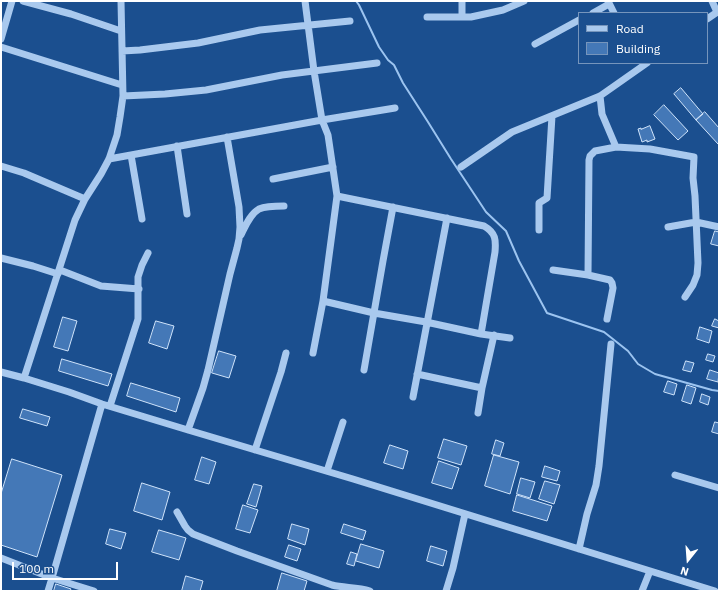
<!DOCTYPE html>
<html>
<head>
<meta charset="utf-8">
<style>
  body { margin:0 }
  #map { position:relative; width:720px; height:592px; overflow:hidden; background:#1b4f8f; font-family:"IBM Plex Sans",sans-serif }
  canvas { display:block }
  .frame { position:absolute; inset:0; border:2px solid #fff; pointer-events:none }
  .legend { position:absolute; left:578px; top:12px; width:130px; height:52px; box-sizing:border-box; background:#1b4f8f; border:1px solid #7695bc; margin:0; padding:5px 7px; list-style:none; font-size:12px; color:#fff }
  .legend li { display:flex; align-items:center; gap:8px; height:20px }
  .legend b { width:20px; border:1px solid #7695bc }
  .north { position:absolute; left:668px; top:540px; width:40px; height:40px; -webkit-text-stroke:3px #1b4f8f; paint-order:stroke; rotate:197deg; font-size:11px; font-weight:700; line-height:16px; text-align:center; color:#fff }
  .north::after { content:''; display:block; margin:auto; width:14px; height:18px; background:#fff; clip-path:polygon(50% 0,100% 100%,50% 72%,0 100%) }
  .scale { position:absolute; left:12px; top:562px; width:106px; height:18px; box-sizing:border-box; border:2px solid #fff; border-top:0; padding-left:5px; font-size:12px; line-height:14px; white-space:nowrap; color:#fff; -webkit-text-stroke:3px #1b4f8f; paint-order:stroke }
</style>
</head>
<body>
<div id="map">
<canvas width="720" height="592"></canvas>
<div class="frame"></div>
<ul class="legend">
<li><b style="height:5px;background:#a9c9ee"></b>Road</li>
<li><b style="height:11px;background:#4478b7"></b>Building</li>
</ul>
<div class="north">N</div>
<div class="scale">100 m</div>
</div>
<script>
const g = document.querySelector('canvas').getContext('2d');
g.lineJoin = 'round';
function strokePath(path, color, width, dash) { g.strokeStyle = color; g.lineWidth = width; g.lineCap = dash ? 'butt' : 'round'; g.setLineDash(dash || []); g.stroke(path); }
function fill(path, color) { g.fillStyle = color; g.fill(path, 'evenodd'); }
strokePath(new Path2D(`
  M356,1L359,5L379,47L388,60L394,65L403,83L428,122L451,159L486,212L506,231L519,261L547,313L604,332L628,351L638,364L655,374L712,390L719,391`), '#9cc4f0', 2);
const building = new Path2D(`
  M681,88L703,114L696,120L674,94Z
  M664,105L688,131L678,140L654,115Z
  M705,112L719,128V143L718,144L696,120Z
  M650,126L655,139L647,142V140L642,142L638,129L641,128V129Z
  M715,231L719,232V246L711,244Z
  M63,317L77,321L68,351L54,347Z
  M715,319L719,321V328L712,326Z
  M156,321L174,326L167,349L149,343Z
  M700,327L712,331L709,343L697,339Z
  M219,351L236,356L229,378L212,373Z
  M708,354L715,356L713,362L706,360Z
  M62,359L112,374L108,386L59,371Z
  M686,361L694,363L691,372L683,370Z
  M710,370L719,373L718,382L707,379Z
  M668,381L677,384L674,395L664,392Z
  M131,383L180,398L176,412L127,396Z
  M687,385L696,388L691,404L682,401Z
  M702,394L710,397L708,405L700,402Z
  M23,409L50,417L47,426L20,418Z
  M715,422L719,423V434L712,432Z
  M444,439L467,446L461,465L438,458Z
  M496,440L504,443L500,456L492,454Z
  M390,445L408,451L403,469L384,463Z
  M494,455L519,462L510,494L485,486Z
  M202,457L216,462L209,484L195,480Z
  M12,459L62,475L37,557L1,545V494Z
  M439,461L459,468L452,489L432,483Z
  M545,466L560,471L557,481L542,477Z
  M521,478L535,482L530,498L517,494Z
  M545,481L560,485L554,504L539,499Z
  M142,483L170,492L162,520L134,511Z
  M254,484L262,486L256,507L247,504Z
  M517,495L552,506L547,521L513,511Z
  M243,505L258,510L250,533L236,529Z
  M292,524L309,529L305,545L288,539Z
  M344,524L366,531L363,540L341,533Z
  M110,529L126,533L121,549L106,544Z
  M159,530L186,538L179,560L152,552Z
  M361,544L384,551L379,568L356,561Z
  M289,545L301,549L297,561L285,557Z
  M431,546L447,551L443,566L427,561Z
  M351,552L357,554L354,566L347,564Z
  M282,573L307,581L304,591H277Z
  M186,576L203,581L200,591H182Z
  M56,584L71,589L70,591H54Z`);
fill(building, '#4478b7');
strokePath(building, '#cfe3fa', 1);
strokePath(new Path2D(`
  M23,1L71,14L121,31
  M305,1L314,71L322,120L328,135L337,196L323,301L313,353
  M608,1L614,13
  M712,1L717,12
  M593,13L609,4
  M427,17H471L503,10L524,1
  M462,17V1
  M707,19L719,11
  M1,39L12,1
  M535,44L579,20
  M1,47L122,85
  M122,51L140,50L198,43L260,30L350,21
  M123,96L165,94L206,90L282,75L377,63
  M600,96L602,114L616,147
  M177,146L187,214
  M131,155L142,219
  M109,159L131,155L322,120L395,108
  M1,166L24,173L85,199
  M461,167L512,132L600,96L647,63
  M273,179L333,167
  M337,196L484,226C496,233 496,240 495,252L481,334
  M668,227L696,222L719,227
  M539,230V203L547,198L552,116
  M241,235C245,227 250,214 259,209C266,206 276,206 284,206
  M1,258L33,266L58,274
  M60,270L101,286L139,289
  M553,270L588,275L610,280L612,283L613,288L607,319
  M588,275L589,160L590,156L595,151L616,147L650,149L694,157L693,178L695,196L698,263L697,275L693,285L685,297
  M323,301L374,313L426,322L481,334L510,338
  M364,370L383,261L393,207
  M1,372L24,378L69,392L102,404L188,430L353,479L715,591
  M417,374L482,388
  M24,378L75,220L85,199L101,174L109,159L117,135L120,117L123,96L121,1
  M413,397L447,218
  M110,406L138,319V277L142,265L148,253
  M478,413L482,388L494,335
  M188,430L203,388L208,370L230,274L237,248L239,239L240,227L239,207L227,137
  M255,450L281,372L286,353
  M327,471L343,422
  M675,475L719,488
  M177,512L185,526L188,530L193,534L237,551L332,585C344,588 357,587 370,591
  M579,549L587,514L596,485L599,466L611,344
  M1,558L52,578L94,591
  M48,591L52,578L102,404
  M446,591L453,568L465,514
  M642,591L650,571`), '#a9c9ee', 7);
</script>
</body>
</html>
